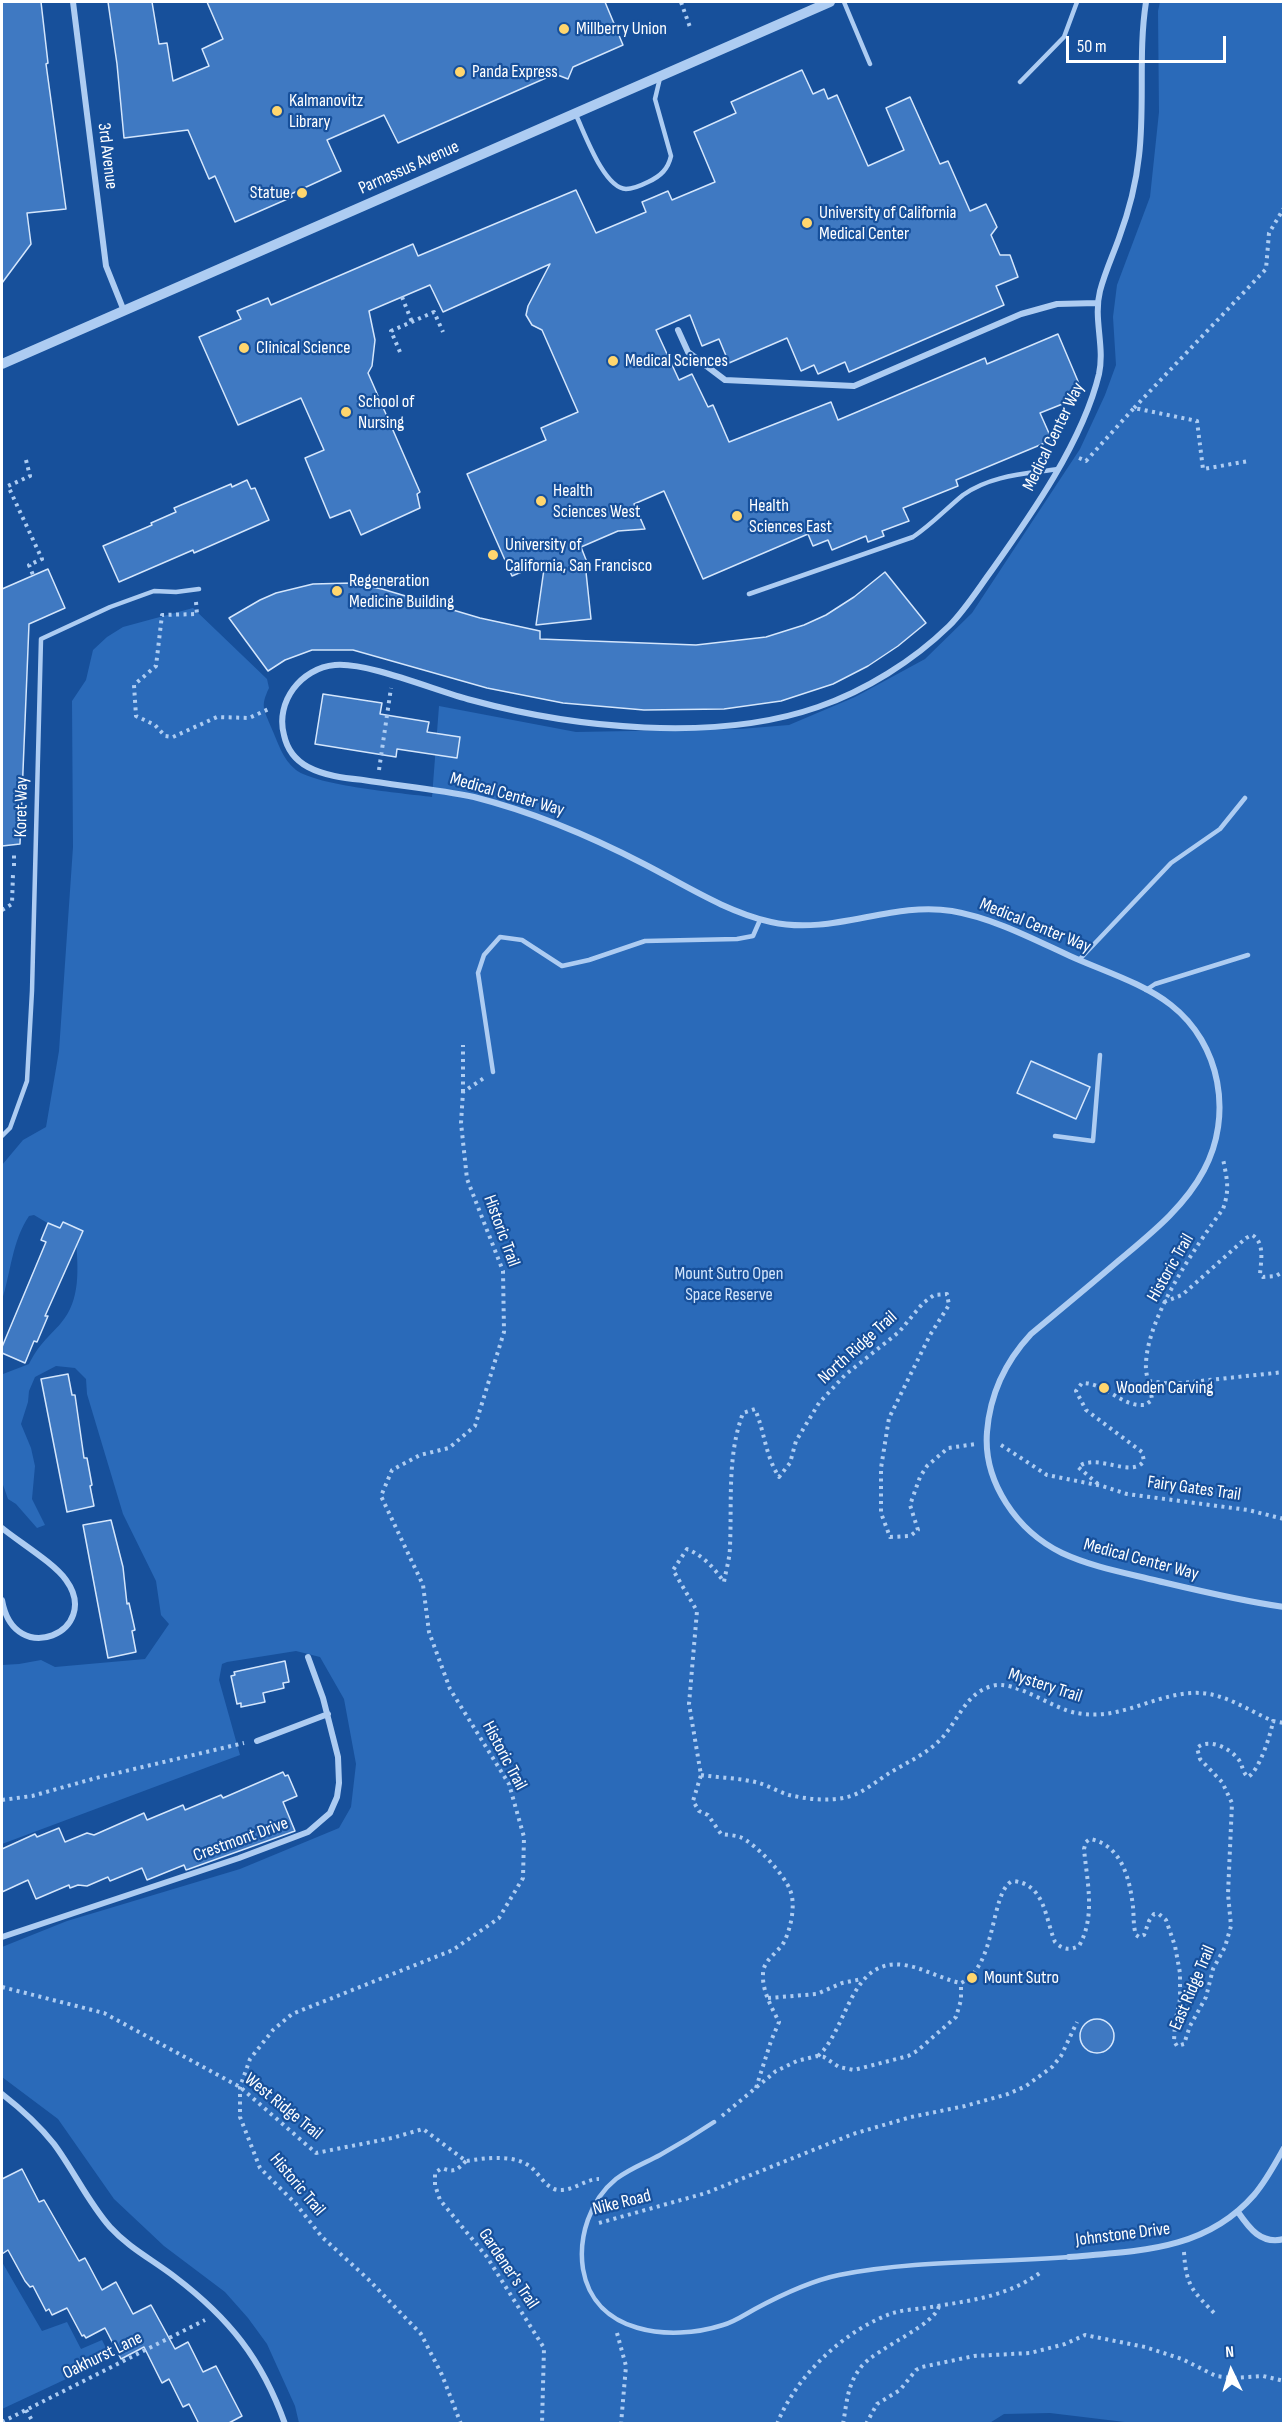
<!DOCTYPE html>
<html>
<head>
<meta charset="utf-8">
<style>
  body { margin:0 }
  #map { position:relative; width:1285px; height:2425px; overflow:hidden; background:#17509b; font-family:"Sofia Sans Condensed",sans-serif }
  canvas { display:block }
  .frame { position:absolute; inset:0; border:3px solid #fff; pointer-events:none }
  .north { position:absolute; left:1201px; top:2341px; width:60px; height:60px; -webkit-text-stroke:4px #17509b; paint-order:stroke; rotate:356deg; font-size:16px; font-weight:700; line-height:24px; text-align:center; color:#fff }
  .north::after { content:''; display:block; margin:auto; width:21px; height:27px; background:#fff; clip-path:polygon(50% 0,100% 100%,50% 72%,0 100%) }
  .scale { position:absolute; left:1066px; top:36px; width:160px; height:27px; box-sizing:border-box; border:3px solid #fff; border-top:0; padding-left:8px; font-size:18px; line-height:21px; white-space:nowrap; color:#fff; -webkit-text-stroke:4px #17509b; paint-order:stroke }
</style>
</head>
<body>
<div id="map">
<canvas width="1285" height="2425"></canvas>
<div class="frame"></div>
<div class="north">N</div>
<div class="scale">50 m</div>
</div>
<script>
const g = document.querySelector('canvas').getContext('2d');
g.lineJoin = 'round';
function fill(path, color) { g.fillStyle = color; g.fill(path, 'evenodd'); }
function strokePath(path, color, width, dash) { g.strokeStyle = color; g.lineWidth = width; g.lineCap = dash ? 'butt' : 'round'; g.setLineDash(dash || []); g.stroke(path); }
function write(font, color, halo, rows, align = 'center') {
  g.font = font + ' "Sofia Sans Condensed",sans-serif'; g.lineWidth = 4.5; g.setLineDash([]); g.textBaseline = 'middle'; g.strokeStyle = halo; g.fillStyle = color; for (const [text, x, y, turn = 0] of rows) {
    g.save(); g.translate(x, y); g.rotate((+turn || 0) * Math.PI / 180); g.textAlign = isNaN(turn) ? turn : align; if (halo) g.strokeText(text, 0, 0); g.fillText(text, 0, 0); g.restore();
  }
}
fill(new Path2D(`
  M1160,2H1283V2423L1141,2424L1050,2413L1004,2414L988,2424L299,2423L295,2406L267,2344L248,2318L225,2292L164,2246L114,2199L58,2119L2,2077V1947L67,1921L240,1869L339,1828L351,1807L356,1764L344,1699L320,1657L296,1651L227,1662L222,1664L219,1680L240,1755L2,1844V1665L19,1664L41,1660L55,1667L145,1659L169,1624L161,1615L156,1581L123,1514L87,1394L86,1379L75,1368L56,1366L35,1377L29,1391L28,1402L21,1424L31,1448L35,1466L32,1499L45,1525L37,1528L16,1504L8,1499L2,1482L3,1374L29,1364C39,1344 47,1339 61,1323C81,1300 78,1268 76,1240L34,1215L29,1216C12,1241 11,1272 2,1300V1165L23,1140L46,1127L59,1051L73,847L72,701L86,680L93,650L107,637L123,627L193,608L267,679L269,688C260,707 264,709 271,727C278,742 282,759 296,770C318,786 402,793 432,797L439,706L576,732L740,729L789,725L855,697L925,659L972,613L1080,449L1105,395L1116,365L1113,317L1117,285L1150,197L1159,112L1158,11Z
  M2,2262L42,2331L67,2322L81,2349L102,2340L111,2358L2,2409Z`), '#2a6ab9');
const building = new Path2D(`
  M2,2H41L48,63L46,64L66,209L27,213L31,244L2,283Z
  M108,2H152L159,44L167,43L173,81L209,66L202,49L223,39L207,2H605L623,45L573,67L568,79L555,74L398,143L384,115L327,140L341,171L291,194L292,197L235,222L215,176L209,179L188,130L124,138L117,64Z
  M802,70L813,94L824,89L828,99L837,95L868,166L904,150L886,108L910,97L940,164L948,161L970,211L986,204L997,227L991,235L1000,255H1010L1018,277L996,286L1004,305L849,372L845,362L818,374L814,365L801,371L787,338L729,363L719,339L702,346L690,315L656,330L679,380L692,374L708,407L713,405L729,442L831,402L838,420L985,358L987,364L1058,334L1080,386L1076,388L1080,397L1040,413L1052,440L956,480L958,486L903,508L909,521L882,531L884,536L868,542L866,536L832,550L828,540L813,546L808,534L703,579L664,491L634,504L645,529L618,531L581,547L590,570L586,572L591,619L536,625L545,562L512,576L467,474L546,440L541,428L578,412L542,330L532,325L526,315L528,306L550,264L443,312L430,285L369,311L375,340L372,366L368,373L420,492L417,494L420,508L361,535L350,510L330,518L305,458L324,450L301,398L238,425L199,337L241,319L237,311L268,298L271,305L413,244L418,256L576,190L596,233L646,212L642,202L654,197L668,191L672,200L715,182L694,132L736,113L731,102Z
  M247,480L251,489L255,488L269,520L194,553L193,550L119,582L103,546L152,525L151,523L176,512L174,508L231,484L232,487Z
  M48,569L65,608L29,624L20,844L2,846V589Z
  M885,572L926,623L898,646L868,666L833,684L781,701L724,709L644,710L563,703L487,688L353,650H312L285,660L268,671L229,618L260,600L276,593L313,584L352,583L382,589L480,618L540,631V639L696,645L766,637L804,625L826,615L854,597Z
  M323,694L382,703L380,714L429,722L427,732L460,737L457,758L397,749L396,757L315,744Z
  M1031,1061L1090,1087L1076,1119L1017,1093Z
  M63,1222L83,1231L45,1316H48L37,1342L34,1341L25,1363L2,1353V1347L46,1242L41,1240L48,1223L60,1228Z
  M68,1374L72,1395H75L84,1458H87L92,1485L90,1486L94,1506L67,1512L41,1379Z
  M111,1520L123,1567L127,1604L129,1603L135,1630L132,1631L136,1652L108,1658L83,1525Z
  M285,1661L289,1682L283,1683L284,1688L263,1693L265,1702L241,1707V1703L237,1704L231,1676L235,1675L234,1672Z
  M283,1772L285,1776L288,1775L297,1796L283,1802L295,1831L189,1869L186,1870L184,1865L147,1880L142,1868L110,1881L108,1877L87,1886L78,1885L70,1888L69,1885L36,1899L28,1880L2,1892V1849L35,1834L37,1837L59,1828L65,1842L87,1833L94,1835L144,1813L147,1820L183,1805L185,1810L221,1795L223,1798Z
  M1080 2036a17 17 0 1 1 34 0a17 17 0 1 1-34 0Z
  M22,2169L39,2202L44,2200L79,2261L85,2258L102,2290L116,2282L133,2314L151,2305L175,2349L188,2342L203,2372L216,2366L242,2416L227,2424H199L189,2404L183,2407L169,2379L162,2383L144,2347L121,2359L105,2328L86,2338L84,2335L82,2336L67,2308L52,2315L49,2309L46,2311L33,2286L30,2287L25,2281L8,2250L2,2254V2179Z`);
fill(building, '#3f79c2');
strokePath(building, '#d4e6fc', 1.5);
strokePath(new Path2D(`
  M681,2L691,30
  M402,297L412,322
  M400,352L391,331L434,312L443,332
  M1134,408L1266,269L1269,233L1284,208
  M1079,458L1086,461L1134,408L1197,421L1203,469L1249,461
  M26,460L30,476L8,486L42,559L29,565L33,575
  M196,602L197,614L162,615L156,666L134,685L136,716L155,725L165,736L173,737L217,717L249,718L271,708
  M379,770L391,688
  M14,866V853
  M2,910L12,904L13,874
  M463,1092V1045
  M1164,1302L1182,1295L1246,1238L1252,1235C1265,1242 1261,1261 1260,1274L1263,1277L1276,1276L1284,1271
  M1149,1381L1172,1384L1284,1372
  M1001,1445L1047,1475L1102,1486L1127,1494L1248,1510L1284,1519
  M1098,1484L1078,1467C1097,1452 1131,1479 1144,1461L1142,1452L1086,1410L1076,1391L1082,1383C1107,1383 1120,1407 1145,1405L1152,1400C1151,1388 1145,1375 1146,1364C1147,1317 1196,1246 1223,1209C1230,1189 1227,1179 1223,1159
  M701,1775C720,1778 741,1778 759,1783C769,1786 779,1792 789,1795C807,1799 829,1802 847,1797C862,1794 878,1780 891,1772C908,1762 926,1754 940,1740C958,1722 965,1693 992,1686C1015,1679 1052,1709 1077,1713C1120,1721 1152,1695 1192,1693C1222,1691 1247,1710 1273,1721
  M2,1800L32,1796L96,1778L244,1743
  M2,1987L104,2013L240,2087L316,2153L392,2138L423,2129L466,2161C486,2158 518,2153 534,2170C540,2176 545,2185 554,2189C570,2194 584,2179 599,2179
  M768,1998L817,1994L842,1983L862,1979
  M818,2056C848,2029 850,1957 904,1965C924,1968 941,1979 961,1983
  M756,2088L771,2041L779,2022C772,2008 762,1991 763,1974C763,1959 780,1952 785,1940C791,1927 796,1904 790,1890C784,1874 756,1844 740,1837C734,1835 727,1835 721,1834L708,1815L699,1811L693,1801L701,1775L689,1704L697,1611L673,1570L687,1549C704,1556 714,1568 724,1582C726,1570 730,1558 730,1546C732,1500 727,1456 743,1413L755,1409C765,1433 765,1455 779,1477L790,1463L796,1441L819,1403L845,1375L899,1332L923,1303L934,1295L947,1294L949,1305L930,1335L889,1418L881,1468V1513L890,1537L910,1536L918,1530L910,1505L920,1477L927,1466L948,1448L976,1444
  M722,2116L776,2071L797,2061L817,2056L824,2057L839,2067L854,2070L908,2056L917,2051L956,2017L961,2000V1983C997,1966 990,1893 1012,1881C1045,1883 1045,1918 1055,1942C1062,1949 1069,1951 1079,1946C1096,1916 1087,1882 1084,1849L1086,1842L1090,1839C1122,1845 1130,1880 1133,1907C1134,1916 1133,1926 1136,1935L1139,1937L1144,1935L1149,1921L1154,1914H1159L1166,1920L1175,1946L1180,1973V1999L1175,2023L1174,2041L1177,2046L1184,2044L1190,2026L1206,1997L1213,1969L1225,1947L1231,1926L1228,1894L1232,1803L1222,1782L1200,1759L1197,1748C1209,1737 1231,1749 1239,1760C1243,1766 1242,1772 1248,1777C1259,1771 1271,1734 1273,1721L1284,1723
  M466,2161C457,2170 454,2173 442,2168L435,2173V2185L440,2200L487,2257L544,2348L542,2424
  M599,2223L706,2193L853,2134L911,2117L965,2106L1008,2094L1026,2086L1052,2067L1061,2056L1077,2022
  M1184,2252C1186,2287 1193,2291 1216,2315
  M617,2333L626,2366L621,2424
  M26,2410L34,2424
  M2,2422L205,2320
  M461,2424L442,2375L421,2334L368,2279L322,2237L296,2204L260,2168L240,2117V2087L250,2059L273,2030L292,2014L453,1950L499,1918L523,1878L524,1837L509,1784L450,1689L429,1632L423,1585L381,1496L392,1470L420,1455L449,1448L475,1426L504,1332L503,1271L467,1179L461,1123L463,1092L484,1078
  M777,2424C796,2376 844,2330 893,2313C903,2310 915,2309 925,2308C966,2301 1006,2298 1041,2272
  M843,2424C847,2402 847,2385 861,2367C876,2348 938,2324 939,2305
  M866,2424L877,2404L900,2390L916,2370L922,2367L974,2356L1030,2353L1065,2344L1085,2335L1145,2347L1182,2359L1216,2376L1231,2378L1263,2376L1284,2381`), '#adccf2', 4, [3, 4.5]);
strokePath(new Path2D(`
  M844,2L870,64
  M1020,82L1064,37L1077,2
  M576,115C585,134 604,188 626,189C634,189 642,185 648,182C661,176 668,169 671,156L655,99L660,78
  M749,594L913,537C931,525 946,509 963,495C991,475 1025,474 1058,469
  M1079,960L1171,863L1220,829L1245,798
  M1146,990L1155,984L1248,955
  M493,1072L478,973L484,955L500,937L522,940L562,966L589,960L645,941L737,939L753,936L760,920
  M2,1136L10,1128L27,1081L32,991L41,639L110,607L154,591L176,592L199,589
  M1055,1136L1093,1141L1100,1055
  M714,2122C696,2134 678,2145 660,2155C645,2163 629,2169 616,2179C590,2200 578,2237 583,2269C594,2334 670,2342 723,2325C734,2322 744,2315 755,2309C781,2295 810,2281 839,2275C914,2260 992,2263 1069,2257`), '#adccf2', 4.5);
strokePath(new Path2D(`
  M73,2L106,266L124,311
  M1146,2C1138,53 1145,105 1139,156C1136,184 1129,211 1119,238C1113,255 1105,272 1100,291C1093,319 1105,346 1099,374C1083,441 1031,515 992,570C978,589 965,610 949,626C913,661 865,691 818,707C715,743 574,728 471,700C436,691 368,662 335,665C301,668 275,702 284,735C287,749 295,760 308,767C325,776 345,778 363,780C400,786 437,789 474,797C533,812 590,836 644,864C685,885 726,912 771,922C833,936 891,901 952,911C993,918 1033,939 1070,956C1103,971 1143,983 1171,1005C1221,1044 1233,1116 1204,1170C1184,1208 1149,1235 1117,1262C1089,1286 1060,1310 1031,1334C1005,1362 990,1393 987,1432C983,1482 1017,1531 1062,1553C1092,1567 1126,1573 1158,1581C1200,1591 1241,1601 1284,1607
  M678,330L688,352L725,380L854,386L1021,314L1057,304L1097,303
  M2,1528C19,1542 54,1563 66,1580C103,1631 14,1670 2,1600
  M257,1741L328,1714
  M2,1937L239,1858L308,1832L330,1813L337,1797L339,1783L338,1757L323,1698L308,1657
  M2,2094C20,2108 39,2125 54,2144C74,2171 88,2202 110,2227C129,2248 153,2260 175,2277C229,2318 262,2359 285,2424
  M1238,2212C1249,2228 1261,2245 1284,2239
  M1069,2257C1138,2251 1205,2251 1254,2195C1266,2181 1275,2164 1284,2148`), '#adccf2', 6);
strokePath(new Path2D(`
  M2,364L830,2`), '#adccf2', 10);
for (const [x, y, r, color] of [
  [564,29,6,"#ffd66e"],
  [460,72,6,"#ffd66e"],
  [277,111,6,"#ffd66e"],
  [302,193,6,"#ffd66e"],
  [807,223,6,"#ffd66e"],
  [244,348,6,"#ffd66e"],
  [613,361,6,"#ffd66e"],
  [346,412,6,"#ffd66e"],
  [541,501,6,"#ffd66e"],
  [737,516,6,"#ffd66e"],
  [493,555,6,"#ffd66e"],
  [337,591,6,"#ffd66e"],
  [1104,1388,6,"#ffd66e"],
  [972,1978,6,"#ffd66e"]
]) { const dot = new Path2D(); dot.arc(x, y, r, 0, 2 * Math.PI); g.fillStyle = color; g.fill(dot); strokePath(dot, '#17509b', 2); }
write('18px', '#fff', '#17509b', [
  ["Millberry Union",576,29],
  ["Panda Express",472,72],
  ["Kalmanovitz",289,101],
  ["Library",289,122],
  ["Statue",290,193,"right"],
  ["University of California",819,213],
  ["Medical Center",819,234],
  ["Clinical Science",256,348],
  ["Medical Sciences",625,361],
  ["School of",358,402],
  ["Nursing",358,423],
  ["Health",553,491],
  ["Sciences West",553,512],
  ["Health",749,506],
  ["Sciences East",749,527],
  ["University of",505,545],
  ["California, San Francisco",505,566],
  ["Regeneration",349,581],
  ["Medicine Building",349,602],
  ["Wooden Carving",1116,1388],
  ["Mount Sutro",984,1978]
], 'left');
write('18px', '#fff', '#17509b', [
  ["3rd Avenue",107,156,83],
  ["Parnassus Avenue",409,168,-24],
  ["Medical Center Way",1054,437,-64],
  ["Medical Center Way",507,795,16],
  ["Koret Way",22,807,-89],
  ["Medical Center Way",1035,926,22],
  ["Historic Trail",501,1231,70],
  ["Historic Trail",1171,1268,-60],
  ["North Ridge Trail",858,1348,-42],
  ["Fairy Gates Trail",1194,1489,8],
  ["Medical Center Way",1141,1560,15],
  ["Mystery Trail",1045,1686,18],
  ["Historic Trail",504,1756,62],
  ["Crestmont Drive",241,1840,-20],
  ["East Ridge Trail",1193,1988,-67],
  ["West Ridge Trail",283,2107,39],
  ["Historic Trail",297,2185,50],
  ["Nike Road",622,2203,-14],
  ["Johnstone Drive",1123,2235,-7],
  ["Gardener's Trail",508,2269,56],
  ["Oakhurst Lane",103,2356,-26]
]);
write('18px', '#d4e6fc', '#17509b', [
  ["Mount Sutro Open",729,1274],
  ["Space Reserve",729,1295]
]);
</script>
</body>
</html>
